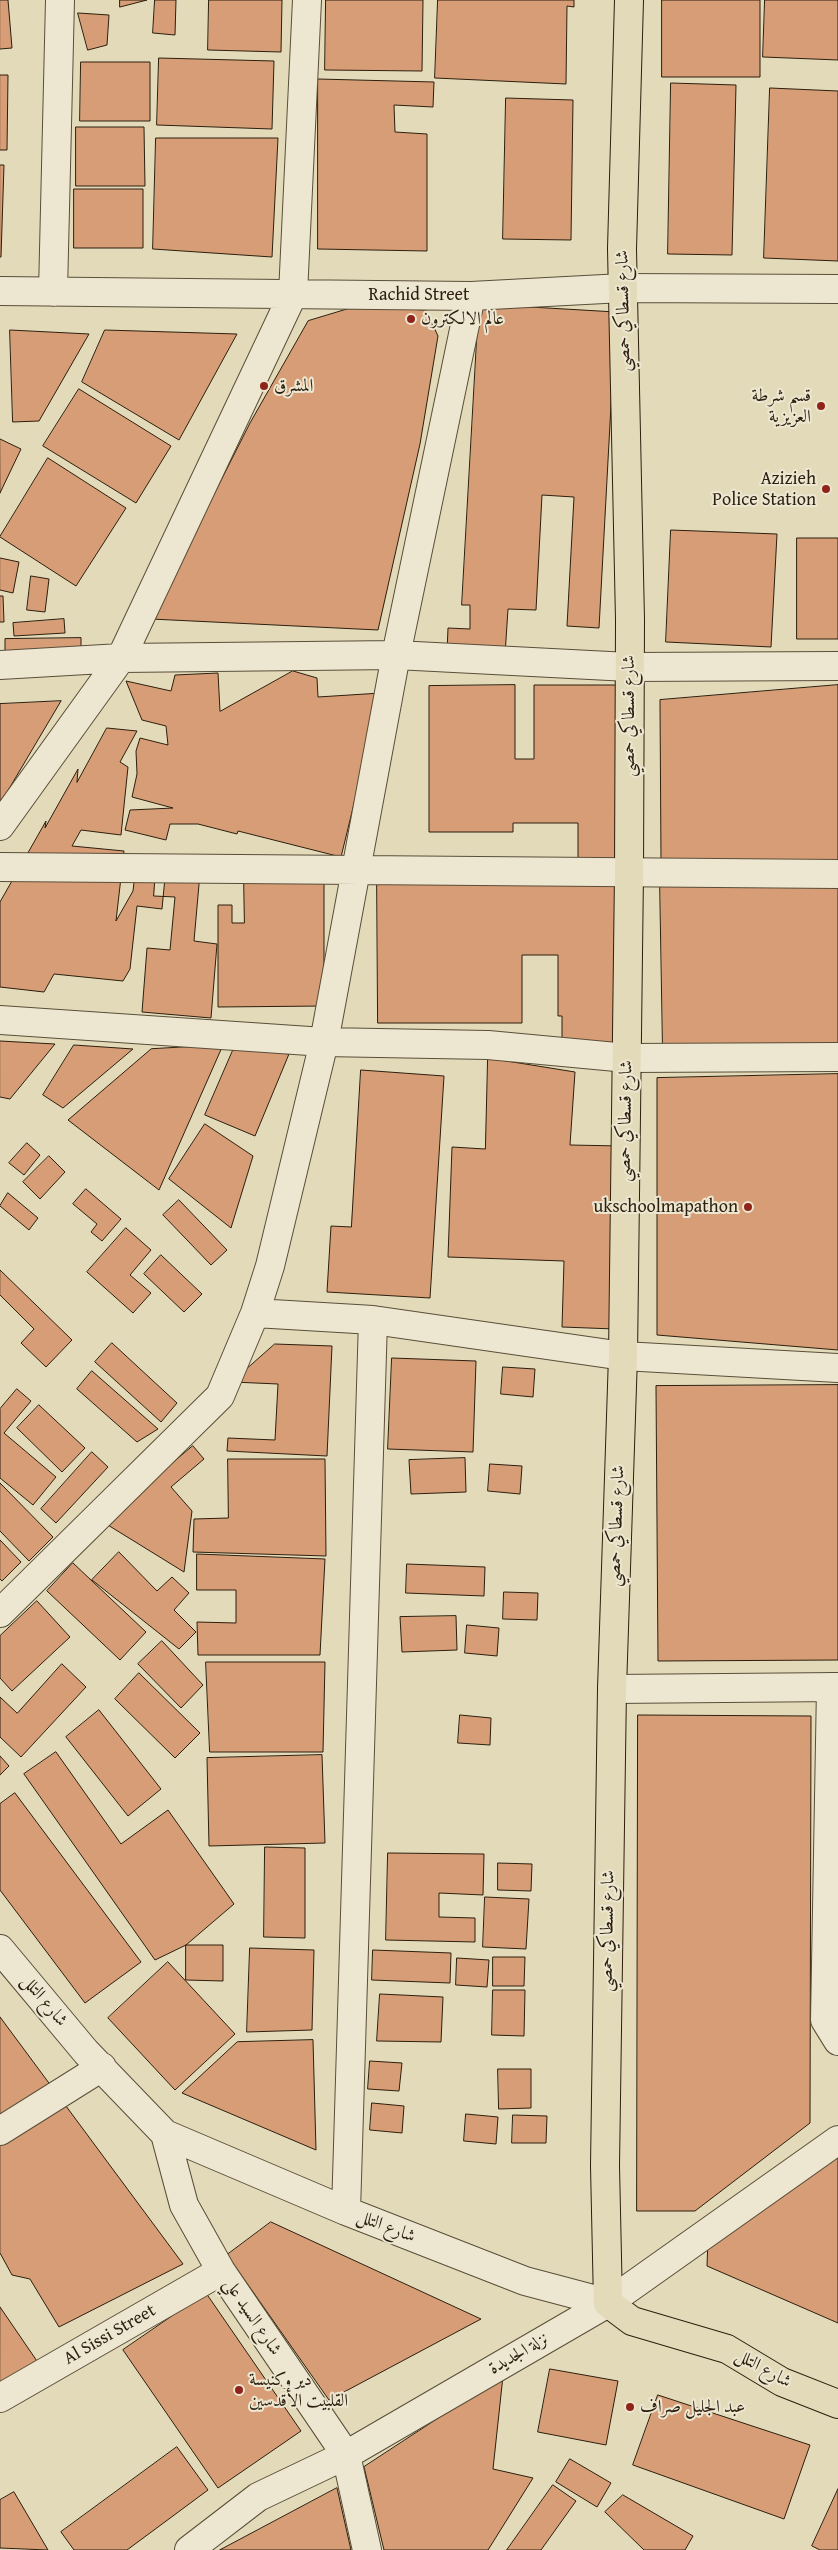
<!DOCTYPE html>
<html>
<head>
<meta charset="utf-8">
<style>
  body { margin:0 }
  canvas { display:block; background:#e3daba }
</style>
</head>
<body>
<canvas width="838" height="2550"></canvas>
<script>
const g = document.querySelector('canvas').getContext('2d');
g.lineJoin = 'round';
function fill(path, color) { g.fillStyle = color; g.fill(path, 'evenodd'); }
function strokePath(path, color, width, dash) { g.strokeStyle = color; g.lineWidth = width; g.lineCap = dash ? 'butt' : 'round'; g.setLineDash(dash || []); g.stroke(path); }
function write(font, color, halo, rows, align = 'center') {
  g.font = font + ' "Gentium Book Plus",Amiri,serif'; g.lineWidth = 4; g.setLineDash([]); g.textBaseline = 'middle'; g.strokeStyle = halo; g.fillStyle = color; for (const [text, x, y, turn = 0] of rows) {
    g.save(); g.translate(x, y); g.rotate((+turn || 0) * Math.PI / 180); g.textAlign = isNaN(turn) ? turn : align; if (halo) g.strokeText(text, 0, 0); g.fillText(text, 0, 0); g.restore();
  }
}
const building = new Path2D(`
  M0,0H8L12,48L0,49Z
  M120,0H147L120,7Z
  M155,0H176L175,35L153,33Z
  M209,0H282L281,52L208,50Z
  M326,0H423L422,71L325,70Z
  M438,0H574V7L567,6L566,84L435,78Z
  M662,0H760V77H662Z
  M765,0H838V60L763,57Z
  M78,13L109,15L107,45L88,50Z
  M159,58L274,61L272,129L157,125Z
  M81,62H150V121H80Z
  M0,75H8L7,150H0Z
  M318,79L434,82L433,107L394,105L395,132L427,134V251L318,249Z
  M671,83L736,85L732,255L668,254Z
  M770,88L838,91V261L764,258Z
  M506,98L573,100L571,240L503,239Z
  M76,127H144L145,186H76Z
  M156,138H278L272,257L153,249Z
  M0,165H4L1,257H0Z
  M74,189H143V248H74Z
  M479,304L616,312L599,628L567,626L574,497L542,495L536,610L508,609L505,655L447,652L448,628L470,629V605H462Z
  M354,307L426,310L438,336L420,444L378,630L151,619L250,423L308,321Z
  M10,330L89,334L39,421L13,422Z
  M105,330L237,334L179,440L82,382Z
  M79,389L171,446L136,503L43,446Z
  M0,439L21,449L0,493Z
  M48,458L126,508L76,586L0,537Z
  M671,530L777,534L771,647L666,642Z
  M797,538H838V639H797Z
  M0,558L19,562L13,593L0,590Z
  M31,576L49,579L45,612L27,610Z
  M0,596H3L4,622H0Z
  M64,619L65,633L14,636L13,623Z
  M81,638V650L5,651V639Z
  M293,671L317,678L318,697L381,693L341,857L238,831L237,834L198,824H170L166,840L125,830L130,810L173,808L132,797L137,774L136,751L140,738L168,745L166,726L142,720L126,681L171,691L175,675L218,673L220,711Z
  M515,685V759H534V685H626V868H578V823H513V832H429V686Z
  M838,685V865L661,862L660,700Z
  M61,701L0,804V704Z
  M107,728L137,731L120,762L128,767L121,835L81,830L72,846L124,851L116,921L133,891L136,864L166,867L162,909L137,906L130,969L123,981L54,974L44,992L0,987V902L46,821L45,828L78,769L77,782Z
  M156,869L200,873L194,941L217,944L211,1018L142,1012L147,948L170,950L175,897L154,896Z
  M244,878H324V1006L218,1007V905H232V923H244Z
  M377,879H615V1048H562V1016H558V955H522V1023H378Z
  M660,881L838,883V1051L663,1054Z
  M0,1041L55,1044L10,1099L0,1097Z
  M74,1045L133,1049L63,1108L43,1095Z
  M223,1045L159,1190L68,1120L151,1049Z
  M234,1048L289,1054L255,1136L205,1115Z
  M488,1058L575,1072L570,1145L621,1146L615,1329L562,1327L564,1261L448,1257L452,1147L485,1149Z
  M361,1070L444,1076L430,1298L327,1292L331,1226L351,1227Z
  M838,1074V1350L657,1335V1078Z
  M205,1124L253,1156L231,1228L169,1179Z
  M27,1143L40,1155L24,1175L9,1163Z
  M49,1156L65,1172L40,1199L23,1182Z
  M86,1189L121,1219L102,1241L91,1232L97,1224L73,1204Z
  M8,1193L38,1218L29,1230L0,1206Z
  M179,1200L227,1250L211,1265L163,1215Z
  M126,1228L151,1250L130,1275L151,1293L133,1313L87,1272Z
  M161,1255L202,1294L184,1312L144,1274Z
  M0,1270L72,1340L46,1367L21,1343L34,1329L0,1295Z
  M112,1343L177,1403L161,1422L95,1362Z
  M275,1344L332,1346L327,1456L227,1451L228,1438L275,1440L278,1384L232,1382Z
  M392,1358L476,1361L473,1452L388,1449Z
  M503,1367L535,1369L533,1397L501,1394Z
  M92,1371L158,1429L137,1442L77,1389Z
  M838,1385V1660L658,1661L656,1386Z
  M17,1389L31,1401L4,1433L56,1477L33,1505L0,1478V1409Z
  M39,1405L85,1448L62,1472L17,1428Z
  M193,1446L204,1459L171,1487L192,1511L184,1572L103,1522Z
  M92,1452L108,1467L56,1523L41,1509Z
  M465,1458L466,1492L411,1494L409,1460Z
  M228,1459H325L326,1556L193,1552L194,1519L228,1518Z
  M490,1464L522,1466L520,1494L488,1491Z
  M0,1483L53,1537L29,1561L0,1531Z
  M0,1540L21,1562L2,1581L0,1579Z
  M119,1552L157,1591L172,1577L189,1593L174,1610L196,1632L179,1649L92,1580Z
  M197,1554L325,1559L320,1655H198L197,1622L236,1623V1590H197Z
  M73,1563L146,1632L120,1660L47,1591Z
  M407,1564L485,1567L484,1596L406,1593Z
  M504,1592L538,1593L537,1620L503,1619Z
  M37,1601L70,1637L12,1691L0,1678V1636Z
  M456,1616L457,1650L402,1652L400,1617Z
  M467,1625L499,1628L497,1656L465,1653Z
  M162,1641L203,1685L181,1708L138,1664Z
  M206,1662H325L323,1752H210Z
  M62,1664L86,1687L21,1757L0,1737V1697L17,1713Z
  M139,1673L200,1733L175,1758L115,1699Z
  M99,1710L161,1789L128,1816L66,1737Z
  M460,1715L491,1718L490,1745L458,1743Z
  M638,1715L811,1716L810,2123L695,2211H637Z
  M56,1752L121,1844L168,1810L234,1904L186,1945L155,1960L24,1774Z
  M322,1755L325,1843L209,1846L207,1758Z
  M0,1756L9,1766L0,1775Z
  M15,1793L141,1962L85,2003L0,1890V1804Z
  M265,1847L305,1848V1938L264,1937Z
  M388,1853L484,1854L483,1895L439,1893V1917L475,1918V1942L386,1940Z
  M498,1863L532,1864L531,1891L498,1890Z
  M485,1897L529,1899L526,1949L483,1947Z
  M186,1945H223V1981L186,1980Z
  M250,1948L314,1950L312,2030L247,2032Z
  M373,1950L451,1953L450,1983L372,1980Z
  M493,1957H525L524,1986H493Z
  M457,1958L489,1960L487,1987L456,1985Z
  M168,1962L235,2034L175,2090L108,2018Z
  M493,1990H525L524,2036L492,2035Z
  M380,1994L443,1997L441,2042L377,2041Z
  M0,2017L183,2264L59,2327L30,2279L12,2275L0,2253Z
  M313,2040L316,2150L182,2093L237,2042Z
  M370,2061L402,2063L399,2091L368,2089Z
  M498,2069H531V2108L499,2109Z
  M372,2103L404,2106L402,2133L370,2130Z
  M466,2114L498,2117L496,2144L464,2141Z
  M513,2115L547,2116L546,2143H512Z
  M838,2156V2323L707,2266L708,2239Z
  M271,2222L481,2319L329,2400L227,2255Z
  M206,2293L301,2431L218,2488L123,2350Z
  M0,2307L39,2364L0,2388Z
  M550,2369L618,2381L606,2445L538,2432Z
  M503,2376L493,2469L533,2478L488,2550H384L364,2467Z
  M658,2395L810,2445L784,2519L633,2465Z
  M177,2447L208,2490L127,2550H74L61,2532Z
  M570,2459L611,2483L597,2507L556,2482Z
  M553,2485L576,2501L541,2550H507Z
  M337,2488L351,2550H220Z
  M838,2489V2550H820L812,2546Z
  M14,2492L48,2550L0,2548V2500Z
  M623,2495L693,2536L685,2550H644L605,2512Z`);
fill(building, '#d69d76');
strokePath(building, '#2c1f0d', 1);
const minor = new Path2D(`
  M0,291L471,296L623,288L838,289
  M53,292L60,0
  M471,296L396,655L324,1042L270,1266L255,1313L373,1320L623,1356L838,1368
  M0,665L121,658L396,655L629,667L838,666
  M0,826L121,658L293,294L307,0
  M0,867L838,874
  M0,1020L324,1042L488,1045L627,1058L838,1057
  M0,1613L220,1396L255,1313
  M831,1687L825,2020L838,2041
  M612,1689L838,1687
  M0,1949L86,2052L165,2134L346,2211L525,2281L608,2303
  M0,2131L102,2067
  M165,2134L184,2205L221,2271L346,2455L367,2550
  M346,2211L373,1320
  M0,2398L221,2271
  M189,2550L258,2497L346,2455L608,2303L838,2140`);
const major = new Path2D(`
  M629,0L622,249L630,620L629,873L623,1356L612,1689L605,2166L608,2303L632,2321L727,2349L782,2382L838,2404`);
strokePath(minor, '#5a4e38', 30);
strokePath(major, '#2c1f0d', 30);
strokePath(minor, '#ede7d2', 28);
strokePath(major, '#e3daba', 28);
for (const [x, y, r, color] of [
  [411,319,5,"#8f2418"],
  [264,386,5,"#8f2418"],
  [821,406,5,"#8f2418"],
  [826,489,5,"#8f2418"],
  [748,1207,5,"#8f2418"],
  [239,2390,5,"#8f2418"],
  [630,2407,5,"#8f2418"]
]) { const dot = new Path2D(); dot.arc(x, y, r, 0, 2 * Math.PI); g.fillStyle = color; g.fill(dot); strokePath(dot, '#ede7d2', 2); }
write('18px', '#2c1f0d', '#ede7d2', [
  ["Rachid Street",419,295],
  ["شارع قسطاكي حمصي",624,311,-91],
  ["شارع قسطاكي حمصي",629,716,-90],
  ["شارع قسطاكي حمصي",626,1121,-89],
  ["شارع قسطاكي حمصي",617,1526,-88],
  ["شارع قسطاكي حمصي",608,1931,-89],
  ["شارع التلل",44,2001,50],
  ["شارع التلل",386,2227,21],
  ["شارع السيد علي",252,2317,56],
  ["Al Sissi Street",110,2335,-30],
  ["نزلة الجديدة",519,2354,-30],
  ["شارع التلل",763,2369,29]
]);
write('18px', '#2c1f0d', '#ede7d2', [
  ["عالم الالكترون",421,319],
  ["المشرق",274,386],
  ["قسم شرطة",811,396,"right"],
  ["العزيزية",811,417,"right"],
  ["Azizieh",816,479,"right"],
  ["Police Station",816,500,"right"],
  ["ukschoolmapathon",738,1207,"right"],
  ["دير وكنيسة",249,2380],
  ["القلبيت الأقدسين",249,2401],
  ["عبد الجليل صراف",640,2407]
], 'left');
</script>
</body>
</html>
